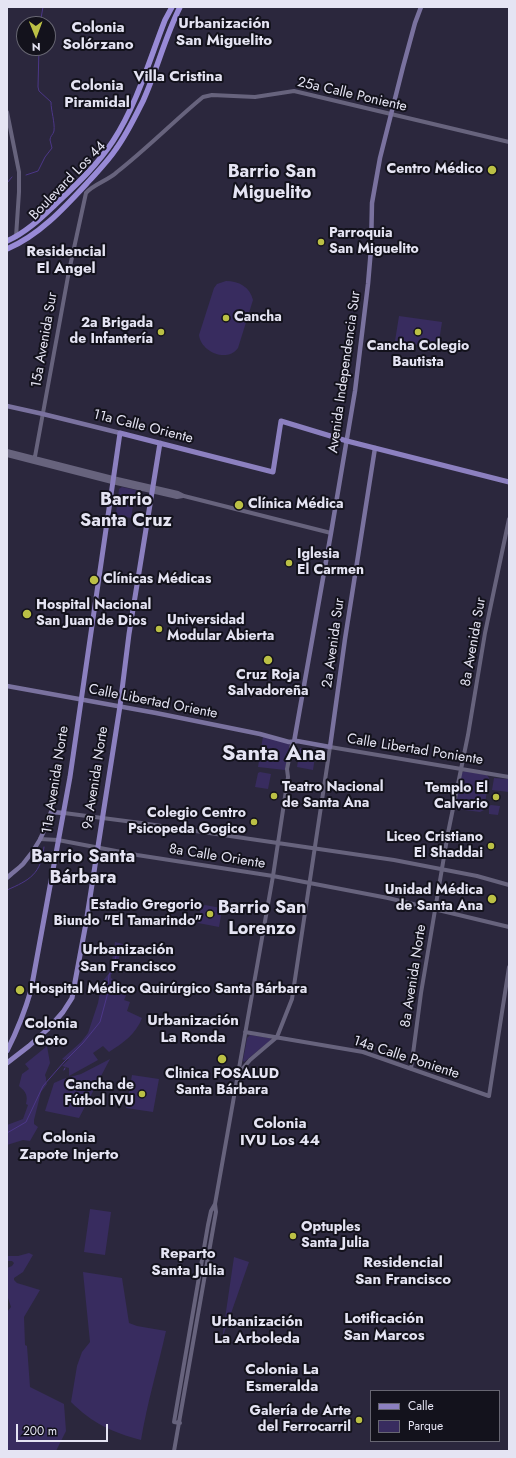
<!DOCTYPE html>
<html>
<head>
<meta charset="utf-8">
<style>
  body { margin:0 }
  #map { position:relative; width:516px; height:1458px; overflow:hidden; background:#2b273d; font-family:Jost,sans-serif }
  canvas { display:block }
  .frame { position:absolute; inset:0; border:8px solid #e5e4f3; pointer-events:none }
  .legend { position:absolute; left:370px; top:1390px; width:130px; height:52px; box-sizing:border-box; background:#13121c; border:1px solid #676672; margin:0; padding:5px 7px; list-style:none; font-size:12px; color:#e5e4f3 }
  .legend li { display:flex; align-items:center; gap:8px; height:20px }
  .legend b { width:20px; border:1px solid #676672 }
  .north { position:absolute; left:16px; top:16px; width:40px; height:40px; box-sizing:border-box; background:#13121c; border:1px solid #676672; border-radius:50%; rotate:179deg; font-size:11px; font-weight:700; line-height:16px; text-align:center; color:#e5e4f3 }
  .north::after { content:''; display:block; margin:auto; width:14px; height:18px; background:#bbc045; clip-path:polygon(50% 0,100% 100%,50% 72%,0 100%) }
  .scale { position:absolute; left:16px; top:1424px; width:92px; height:18px; box-sizing:border-box; border:2px solid #e5e4f3; border-top:0; padding-left:5px; font-size:12px; line-height:14px; white-space:nowrap; color:#e5e4f3; -webkit-text-stroke:3px #13121c; paint-order:stroke }
</style>
</head>
<body>
<div id="map">
<canvas width="516" height="1458"></canvas>
<div class="frame"></div>
<ul class="legend">
<li><b style="height:5px;background:#8c80c0"></b>Calle</li>
<li><b style="height:11px;background:#382c5f"></b>Parque</li>
</ul>
<div class="north">N</div>
<div class="scale">200 m</div>
</div>
<script>
const g = document.querySelector('canvas').getContext('2d');
g.lineJoin = 'round';
function fill(path, color) { g.fillStyle = color; g.fill(path, 'evenodd'); }
function strokePath(path, color, width, dash) { g.strokeStyle = color; g.lineWidth = width; g.lineCap = dash ? 'butt' : 'round'; g.setLineDash(dash || []); g.stroke(path); }
function write(font, color, halo, rows, align = 'center') {
  g.font = font + ' Jost,sans-serif'; g.lineWidth = 4; g.setLineDash([]); g.textBaseline = 'middle'; g.strokeStyle = halo; g.fillStyle = color; for (const [text, x, y, turn = 0] of rows) {
    g.save(); g.translate(x, y); g.rotate((+turn || 0) * Math.PI / 180); g.textAlign = isNaN(turn) ? turn : align; if (halo) g.strokeText(text, 0, 0); g.fillText(text, 0, 0); g.restore();
  }
}
fill(new Path2D(`
  M226,281C239,281 250,287 253,300L238,348C227,363 201,352 199,335L214,288L217,284Z
  M399,316L442,322L438,348L395,341Z
  M122,487L136,490L131,518L118,515L116,513L119,489Z
  M263,736L290,744L285,770L258,767Z
  M300,748L316,750L313,770L297,767Z
  M465,771L487,775L489,778L484,810L480,812L457,809L455,806L461,773Z
  M260,772L271,774L268,789L255,787L258,773Z
  M494,778L509,779V792L492,790Z
  M491,805L500,806L498,815L489,814V806Z
  M205,905L221,908L222,910L219,927L198,923L201,907Z
  M115,942L123,944L117,965L111,975V978L129,989L124,1000L130,1002L127,1011L142,1018C136,1034 123,1043 109,1052L103,1046L93,1053L98,1060L69,1076V1068L62,1066L69,1059L64,1060L62,1059L81,1042L88,1033L98,1003L102,982L110,972Z
  M250,1035L270,1038L271,1040L244,1062L243,1060L247,1038Z
  M47,1046L50,1063L45,1075L46,1078V1082L47,1084L41,1092L34,1120V1124L38,1127L30,1141L23,1140L7,1145V1125L23,1119L28,1105L26,1104C28,1095 26,1092 19,1086L22,1074L29,1069L25,1064Z
  M110,1059L79,1118L45,1111L54,1083L63,1079L81,1074Z
  M132,1075L159,1079L153,1112L126,1108Z
  M90,1209L111,1212L105,1255L84,1252Z
  M29,1253L33,1255L23,1272L14,1278V1280L17,1283L40,1290L24,1317L25,1345L27,1346L30,1387L64,1404L66,1431L56,1451H7V1312L11,1307L7,1295V1268L12,1266L14,1263L12,1261H7V1256H18Z
  M234,1257L249,1262L222,1339Z
  M83,1272L122,1278L129,1323L137,1326L166,1331C158,1367 147,1403 141,1440C112,1432 93,1424 71,1402L77,1366L82,1352L90,1342Z`), '#382c5f');
strokePath(new Path2D(`
  M40,24L43,7
  M26,175L38,171L45,157L52,148L50,140C50,136 53,135 54,131C55,122 51,111 51,102L39,91L38,87L39,48
  M7,183L12,177
  M7,890C30,880 41,874 44,847
  M64,1070L65,1068
  M7,1133L26,1122L43,1086L64,1062L83,1043L100,1022L107,996L109,975L113,968L118,948`), '#4c3788', 1);
strokePath(new Path2D(`
  M7,112L19,172V192L16,237
  M7,451L113,478L178,493L184,496L331,533
  M7,455L112,482L177,497L183,496
  M34,462L69,271L86,193C92,185 109,180 117,172C145,150 170,125 197,102L203,97L212,95L255,97L294,91L509,142
  M64,813L141,823L394,860L477,876L509,885
  M40,839L58,840L137,855L273,876L388,898L509,927
  M245,1032L363,1052L489,1096L509,967
  M411,1069L421,993L448,833L468,735L485,633L509,519
  M238,1074L250,1060L277,1037L292,999L330,747L509,777
  M180,1423L174,1422L208,1225L211,1211L215,1204L273,876L288,777L287,769L292,744L294,742
  M174,1451L216,1212L215,1204`), '#67637d', 4);
strokePath(new Path2D(`
  M7,406L43,414L120,433
  M7,686L156,713L260,734L289,742L297,741L330,747L345,639L375,448
  M294,742L331,533L355,391L368,284L371,249L372,203L380,158L403,67L415,23L421,7
  M7,878C12,873 18,869 23,864C36,849 46,830 51,812L64,813`), '#7a729f', 4.5);
strokePath(new Path2D(`
  M7,1051C17,1031 25,1011 31,990L70,777L120,433L273,472L281,421L347,441L509,482
  M7,1063L29,1046L49,1028L63,1012L72,998L86,923L120,706L129,634L160,443`), '#8c80c0', 5);
strokePath(new Path2D(`
  M7,241C27,232 42,217 58,202C78,183 98,164 113,141C137,104 149,61 165,20L172,7
  M7,249C40,235 65,207 89,181C98,171 108,161 116,149C127,134 135,117 143,101C157,70 165,37 180,7`), '#988ad6', 5.5);
for (const [x, y, r, color] of [
  [492,170,5,"#bbc045"],
  [321,242,4,"#bbc045"],
  [226,318,4,"#bbc045"],
  [161,332,4,"#bbc045"],
  [418,332,4,"#bbc045"],
  [239,505,5,"#bbc045"],
  [289,563,4,"#bbc045"],
  [94,580,5,"#bbc045"],
  [27,614,5,"#bbc045"],
  [159,629,4,"#bbc045"],
  [268,660,5,"#bbc045"],
  [274,796,4,"#bbc045"],
  [496,797,4,"#bbc045"],
  [254,822,4,"#bbc045"],
  [491,846,4,"#bbc045"],
  [492,899,5,"#bbc045"],
  [210,914,4,"#bbc045"],
  [20,990,5,"#bbc045"],
  [222,1059,5,"#bbc045"],
  [142,1094,4,"#bbc045"],
  [293,1236,4,"#bbc045"],
  [359,1420,4,"#bbc045"]
]) { const dot = new Path2D(); dot.arc(x, y, r, 0, 2 * Math.PI); g.fillStyle = color; g.fill(dot); strokePath(dot, '#13121c', 1.5); }
write('14px', '#e5e4f3', '#13121c', [
  ["25a Calle Poniente",352,95,13],
  ["Boulevard Los 44",68,181,-46],
  ["15a Avenida Sur",45,340,-80],
  ["Avenida Independencia Sur",345,372,-82],
  ["11a Calle Oriente",143,427,14],
  ["8a Avenida Sur",474,642,-80],
  ["2a Avenida Sur",334,643,-82],
  ["Calle Libertad Oriente",153,702,11],
  ["Calle Libertad Poniente",415,750,9],
  ["9a Avenida Norte",96,778,-81],
  ["11a Avenida Norte",56,780,-81],
  ["8a Calle Oriente",217,857,9],
  ["8a Avenida Norte",414,976,-81],
  ["14a Calle Poniente",406,1058,18]
]);
write('bold 14px', '#e5e4f3', '#13121c', [
  ["Centro Médico",483,170,"right"],
  ["Parroquia",329,234],
  ["San Miguelito",329,250],
  ["Cancha",234,318],
  ["2a Brigada",153,324,"right"],
  ["de Infantería",153,340,"right"],
  ["Cancha Colegio",418,347,"center"],
  ["Bautista",418,363,"center"],
  ["Clínica Médica",248,505],
  ["Iglesia",297,555],
  ["El Carmen",297,571],
  ["Clínicas Médicas",103,580],
  ["Hospital Nacional",36,606],
  ["San Juan de Dios",36,622],
  ["Universidad",167,621],
  ["Modular Abierta",167,637],
  ["Cruz Roja",268,676,"center"],
  ["Salvadoreña",268,692,"center"],
  ["Teatro Nacional",282,788],
  ["de Santa Ana",282,804],
  ["Templo El",488,789,"right"],
  ["Calvario",488,805,"right"],
  ["Colegio Centro",246,814,"right"],
  ["Psicopeda Gogico",246,830,"right"],
  ["Liceo Cristiano",483,838,"right"],
  ["El Shaddai",483,854,"right"],
  ["Unidad Médica",483,891,"right"],
  ["de Santa Ana",483,907,"right"],
  ["Estadio Gregorio",202,906,"right"],
  ["Biundo \"El Tamarindo\"",202,922,"right"],
  ["Hospital Médico Quirúrgico Santa Bárbara",29,990],
  ["Clinica FOSALUD",222,1075,"center"],
  ["Santa Bárbara",222,1091,"center"],
  ["Cancha de",134,1086,"right"],
  ["Fútbol IVU",134,1102,"right"],
  ["Optuples",301,1228],
  ["Santa Julia",301,1244],
  ["Galería de Arte",351,1412,"right"],
  ["del Ferrocarril",351,1428,"right"]
], 'left');
write('bold 15px', '#e5e4f3', '#13121c', [
  ["Urbanización",224,24],
  ["San Miguelito",224,41],
  ["Colonia",98,28],
  ["Solórzano",98,45],
  ["Villa Cristina",178,77],
  ["Colonia",97,86],
  ["Piramidal",97,103],
  ["Residencial",66,252],
  ["El Angel",66,269],
  ["Urbanización",128,950],
  ["San Francisco",128,967],
  ["Urbanización",193,1021],
  ["La Ronda",193,1038],
  ["Colonia",51,1024],
  ["Coto",51,1041],
  ["Colonia",280,1124],
  ["IVU Los 44",280,1141],
  ["Colonia",69,1138],
  ["Zapote Injerto",69,1155],
  ["Reparto",188,1254],
  ["Santa Julia",188,1271],
  ["Residencial",403,1263],
  ["San Francisco",403,1280],
  ["Lotificación",384,1319],
  ["San Marcos",384,1336],
  ["Urbanización",257,1322],
  ["La Arboleda",257,1339],
  ["Colonia La",282,1370],
  ["Esmeralda",282,1387]
]);
write('bold 18px', '#e5e4f3', '#13121c', [
  ["Barrio San",272,173],
  ["Miguelito",272,194],
  ["Barrio",126,501],
  ["Santa Cruz",126,522],
  ["Barrio Santa",83,858],
  ["Bárbara",83,879],
  ["Barrio San",262,909],
  ["Lorenzo",262,930]
]);
write('bold 22px', '#e5e4f3', '#13121c', [
  ["Santa Ana",274,755]
]);
</script>
</body>
</html>
